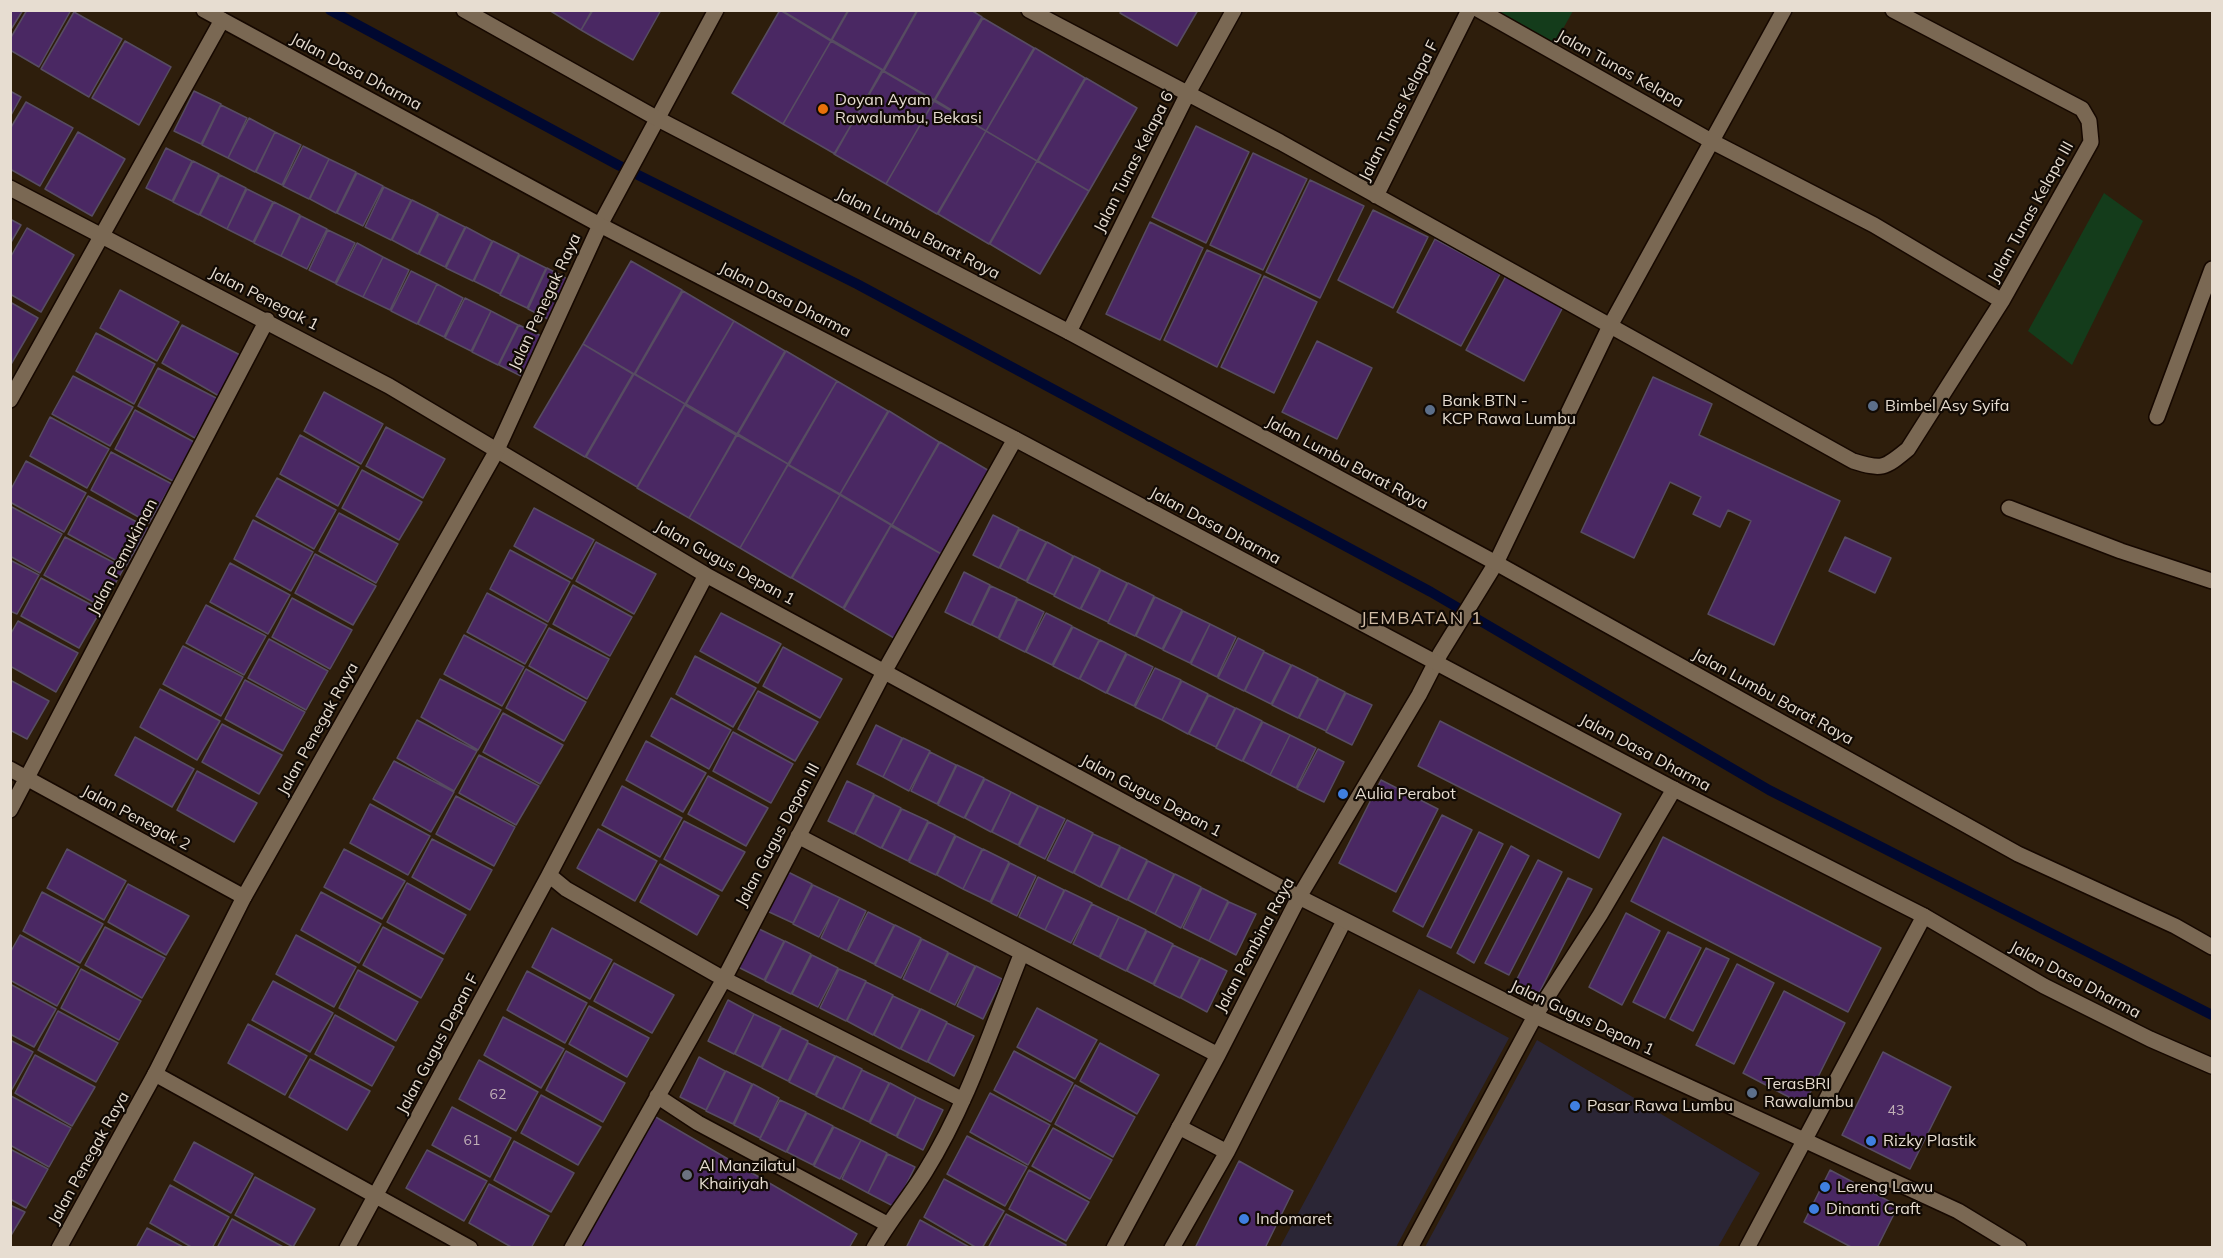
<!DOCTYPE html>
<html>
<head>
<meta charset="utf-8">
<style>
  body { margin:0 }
  #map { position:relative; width:2223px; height:1258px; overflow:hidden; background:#2e1e0c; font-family:Mulish,sans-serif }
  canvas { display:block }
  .frame { position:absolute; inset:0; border:12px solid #e7ddd1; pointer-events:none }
</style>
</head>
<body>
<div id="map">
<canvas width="2223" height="1258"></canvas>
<div class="frame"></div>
</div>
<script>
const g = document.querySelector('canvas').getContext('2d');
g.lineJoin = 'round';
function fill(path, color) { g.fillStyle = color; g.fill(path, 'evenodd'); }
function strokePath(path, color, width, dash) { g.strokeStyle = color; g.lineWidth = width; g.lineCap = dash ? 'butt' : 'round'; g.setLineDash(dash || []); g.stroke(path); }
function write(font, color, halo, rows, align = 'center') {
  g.font = font + ' Mulish,sans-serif'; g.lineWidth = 4.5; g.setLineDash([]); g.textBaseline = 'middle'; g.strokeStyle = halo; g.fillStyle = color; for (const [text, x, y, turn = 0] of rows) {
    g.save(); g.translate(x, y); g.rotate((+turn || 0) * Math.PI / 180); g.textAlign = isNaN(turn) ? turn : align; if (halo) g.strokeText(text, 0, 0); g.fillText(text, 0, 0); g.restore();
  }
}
fill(new Path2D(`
  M1419,989L1509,1038L1396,1247H1280Z
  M1537,1040L1760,1173L1718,1247H1425Z`), '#2b2636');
fill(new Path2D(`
  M1498,11H1573L1555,43Z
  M2104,193L2143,221L2072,365L2028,331Z`), '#143c1b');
strokePath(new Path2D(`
  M330,10L618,165L857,284L1431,592L1769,790L2212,1015`), '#000830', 10);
const building = new Path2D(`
  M10,10H23L10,31Z
  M27,10H71L39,67L10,50V39Z
  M549,10H592L581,30Z
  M593,10H661L633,60L581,30Z
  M780,10L831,41L783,124L732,93Z
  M781,10H848L831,40Z
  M849,10H917L883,70L832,40Z
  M918,10H971L982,17L934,100L884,71Z
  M1122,10H1198L1177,46L1120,13Z
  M74,12L122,39L89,97L41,69Z
  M983,18L1034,48L986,131L935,100Z
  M125,41L171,67L139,125L92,98Z
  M831,41L882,70L835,154L783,124Z
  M1035,48L1085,78L1037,161L986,131Z
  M883,71L934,101L886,184L834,154Z
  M1086,78L1137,108L1089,191L1038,161Z
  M10,91L21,97L10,117Z
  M194,91L221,104L201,144L174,131Z
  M934,101L986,131L937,214L886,184Z
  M26,102L73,128L40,186L10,169V129Z
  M221,105L247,118L228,158L202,145Z
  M249,118L275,132L255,172L228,158Z
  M1196,126L1249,152L1206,243L1152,217Z
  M986,131L1037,161L989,244L938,214Z
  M78,132L125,159L92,216L45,189Z
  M275,132L301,145L282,185L256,172Z
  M303,146L329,159L309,199L283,186Z
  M166,148L192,161L172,201L146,188Z
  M1253,153L1307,179L1263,270L1210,245Z
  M329,159L356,172L336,213L310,199Z
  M193,161L219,174L199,215L173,202Z
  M1037,161L1089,191L1040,274L990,244Z
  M357,173L383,186L363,226L337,213Z
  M220,175L246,188L227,229L200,215Z
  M1310,180L1364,206L1320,298L1266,272Z
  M384,187L411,200L391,240L365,227Z
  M247,189L273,202L253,242L227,229Z
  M412,200L438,213L418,254L392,240Z
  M274,202L300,215L281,256L254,243Z
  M1373,210L1428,237L1393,308L1338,280Z
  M439,214L465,227L445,267L419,254Z
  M301,216L327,229L307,269L281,256Z
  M10,219L21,225L10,244Z
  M1150,222L1203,248L1160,340L1106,314Z
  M466,227L492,241L473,281L446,268Z
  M27,228L74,255L41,312L10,294V258Z
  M328,230L355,243L335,283L309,270Z
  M1435,239L1500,274L1461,346L1397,312Z
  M493,241L519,254L500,294L474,281Z
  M357,243L383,257L363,297L336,284Z
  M1207,250L1261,275L1217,367L1164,340Z
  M520,255L546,268L527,308L500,295Z
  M383,257L409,270L390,310L363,297Z
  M631,261L682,290L634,374L583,344Z
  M547,268L573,282L554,322L528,309Z
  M411,271L437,284L417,324L391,311Z
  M1264,276L1317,302L1274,393L1221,367Z
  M1506,276L1563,307L1524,381L1466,350Z
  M437,284L463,298L444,337L418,324Z
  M120,290L179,322L157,361L100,328Z
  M683,291L734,321L685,404L635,374Z
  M465,298L491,311L471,351L445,338Z
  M10,302L38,318L10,366Z
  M491,311L518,325L498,365L472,352Z
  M734,321L785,351L737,434L686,404Z
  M182,325L242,356L219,396L162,363Z
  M519,325L545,338L525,378L499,365Z
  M96,333L155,364L134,404L76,371Z
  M1317,341L1372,368L1337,439L1282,412Z
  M583,344L633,374L585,457L534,427Z
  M786,351L837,381L788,464L738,434Z
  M158,368L218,399L195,438L138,406Z
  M634,374L685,404L637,487L586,457Z
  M73,376L133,407L110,446L52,414Z
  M1653,377L1712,404L1699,435L1840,501L1774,645L1708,614L1751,521L1728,510L1720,527L1693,514L1701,497L1670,482L1634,558L1581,532Z
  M837,381L888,411L840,494L789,465Z
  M324,392L383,424L361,464L304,431Z
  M685,405L736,435L689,518L637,488Z
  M135,410L194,442L173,481L115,449Z
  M889,411L939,442L892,525L840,494Z
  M50,417L109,449L87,488L30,456Z
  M386,427L445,459L423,498L366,466Z
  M300,435L359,467L338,506L280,474Z
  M737,435L788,464L740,548L689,518Z
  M940,442L991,472L943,555L892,525Z
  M111,452L172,484L149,523L91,490Z
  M26,461L86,493L64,532L10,502V491Z
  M788,465L840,495L791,578L740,548Z
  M362,470L422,502L399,540L342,508Z
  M277,478L336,510L314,549L256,516Z
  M840,495L891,525L843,608L792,578Z
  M88,496L148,528L126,566L68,534Z
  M10,506L62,534L40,573L10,556Z
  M534,508L594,540L572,579L514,546Z
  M339,513L398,544L376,583L319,551Z
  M993,515L1019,528L999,568L973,555Z
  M253,520L313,552L291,591L234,559Z
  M891,526L943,555L894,638L844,609Z
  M1020,529L1046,542L1026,581L1000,568Z
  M65,537L124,568L102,607L44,575Z
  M1845,537L1891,558L1875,593L1829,571Z
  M596,542L656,574L634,614L576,581Z
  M1047,542L1073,556L1054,595L1027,582Z
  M510,550L570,582L548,622L490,589Z
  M315,554L376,586L353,625L295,593Z
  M1074,556L1100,569L1080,609L1054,596Z
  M10,560L39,575L17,614L10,611Z
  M230,563L290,595L268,634L210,602Z
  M1101,570L1127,583L1108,622L1081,609Z
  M964,572L990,585L971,625L945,612Z
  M41,578L101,610L79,648L21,616Z
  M1128,583L1154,596L1135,636L1108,623Z
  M573,585L632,617L610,656L553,624Z
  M991,586L1017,598L998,638L972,625Z
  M487,593L547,625L525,664L467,632Z
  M1155,597L1182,610L1162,649L1136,636Z
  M292,598L352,630L330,669L272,637Z
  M1018,599L1044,612L1025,652L999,639Z
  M206,605L266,636L244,675L186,643Z
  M1183,611L1210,624L1190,663L1163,650Z
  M721,613L781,644L758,683L700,651Z
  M1046,613L1072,626L1052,665L1026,652Z
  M18,621L78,653L56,692L10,666V635Z
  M1210,624L1236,637L1217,677L1191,664Z
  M1073,627L1099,640L1079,679L1053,666Z
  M549,628L609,659L587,699L529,666Z
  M464,635L524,667L502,706L444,674Z
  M1238,638L1264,651L1244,691L1218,678Z
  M269,639L328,671L306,710L248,678Z
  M1100,640L1126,653L1106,693L1080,679Z
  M183,646L243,677L221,716L163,684Z
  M783,647L842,679L820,718L763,686Z
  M1264,652L1291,665L1271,704L1245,691Z
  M1127,654L1153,667L1134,706L1107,693Z
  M695,656L756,688L733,727L676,694Z
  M1292,665L1318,678L1298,718L1272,705Z
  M1155,668L1181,680L1162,720L1135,707Z
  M526,669L586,702L564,741L506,708Z
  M440,679L501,710L478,750L421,717Z
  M1319,679L1345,692L1326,731L1299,718Z
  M10,680L49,701L27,739L10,730Z
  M245,680L305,712L283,751L225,719Z
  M1182,681L1208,694L1188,734L1162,720Z
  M160,689L220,721L197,760L140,727Z
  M758,691L818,722L795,761L738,729Z
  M1346,693L1372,705L1352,745L1326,732Z
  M1209,695L1235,708L1216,747L1189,734Z
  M671,698L731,730L709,769L651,736Z
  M1236,708L1262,721L1242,761L1216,748Z
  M503,713L563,745L540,784L483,752Z
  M417,720L477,751L454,791L397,758Z
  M1440,721L1621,814L1599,858L1418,766Z
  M1263,722L1290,735L1270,775L1243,761Z
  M222,724L282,755L259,794L202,762Z
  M876,725L902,738L883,777L857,764Z
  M733,732L793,764L771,803L713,771Z
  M1290,735L1316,748L1296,788L1270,775Z
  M135,737L194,769L172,807L115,775Z
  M903,738L930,751L909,791L883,777Z
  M646,741L706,773L683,812L626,780Z
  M1318,749L1344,762L1324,802L1297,789Z
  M930,752L956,765L937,804L911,791Z
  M479,755L539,786L516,825L459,793Z
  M394,761L454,792L431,832L373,799Z
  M957,765L984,778L964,818L938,805Z
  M197,771L257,803L234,842L177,810Z
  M708,776L768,808L746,846L688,814Z
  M985,779L1011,792L991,832L965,818Z
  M1381,780L1438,809L1396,892L1339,863Z
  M847,781L874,794L854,834L828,821Z
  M622,786L682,818L660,857L602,825Z
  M1011,792L1038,806L1018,845L992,832Z
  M875,795L901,808L881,848L855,834Z
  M456,796L515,827L494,866L436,834Z
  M370,804L430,836L408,875L350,843Z
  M1039,806L1065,819L1045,859L1019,846Z
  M902,809L928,821L908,861L882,848Z
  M1442,815L1472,830L1423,927L1393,911Z
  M1067,820L1093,833L1073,873L1047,860Z
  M684,821L745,852L722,891L664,859Z
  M929,822L955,835L936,875L909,862Z
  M598,829L657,861L635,901L577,868Z
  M1479,832L1503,844L1451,948L1427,936Z
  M1093,834L1120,846L1100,887L1074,873Z
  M956,836L982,849L963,889L937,875Z
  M1663,837L1881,948L1848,1012L1631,901Z
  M432,839L492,870L470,910L412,877Z
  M1511,846L1529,856L1474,963L1457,953Z
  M1121,847L1147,860L1127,900L1101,887Z
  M67,849L126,881L104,920L47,888Z
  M344,849L405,881L382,919L324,887Z
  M983,849L1009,862L990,902L963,889Z
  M1538,860L1562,872L1509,975L1485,963Z
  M1148,861L1174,874L1155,914L1128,900Z
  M1010,863L1036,876L1017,916L991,903Z
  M660,864L719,896L697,935L640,902Z
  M786,871L812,884L793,923L767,911Z
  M1175,874L1201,887L1181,928L1155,914Z
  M1038,877L1064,890L1045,930L1019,917Z
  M1568,878L1592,889L1538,995L1515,983Z
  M407,883L466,915L444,954L387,922Z
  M128,884L189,916L166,955L108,922Z
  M813,885L840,898L819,937L793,924Z
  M1202,888L1228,901L1209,941L1183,928Z
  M1065,890L1092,903L1071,943L1045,930Z
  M42,892L103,924L80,963L23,931Z
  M321,892L381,924L359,963L301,930Z
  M840,898L866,911L847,951L821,938Z
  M1229,902L1256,914L1236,955L1209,941Z
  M1092,904L1119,917L1099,957L1073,944Z
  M868,912L894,925L874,964L848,951Z
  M1626,913L1660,931L1622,1005L1589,987Z
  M1119,917L1146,930L1126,971L1100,958Z
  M895,925L921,938L901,978L875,965Z
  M105,927L165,958L142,998L85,965Z
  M383,927L443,959L421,998L363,965Z
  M552,928L612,960L590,999L532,967Z
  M757,928L784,941L764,980L738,967Z
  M1147,931L1173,944L1153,984L1127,971Z
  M1668,932L1701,948L1665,1018L1633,1002Z
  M20,935L79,967L57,1006L10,980V953Z
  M296,935L356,967L334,1007L276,974Z
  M922,939L948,952L929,992L903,979Z
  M785,941L811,954L791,994L765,981Z
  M1173,945L1200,958L1180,998L1154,985Z
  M1706,948L1729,959L1693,1031L1670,1019Z
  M949,953L975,966L955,1005L929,992Z
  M812,955L838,968L818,1007L792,994Z
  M1201,958L1227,971L1207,1012L1181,998Z
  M614,963L674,995L652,1033L594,1001Z
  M1737,964L1774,983L1734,1064L1696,1045Z
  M976,966L1002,979L983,1019L957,1006Z
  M81,969L141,1001L119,1040L61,1008Z
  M839,969L866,981L846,1021L820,1008Z
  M358,970L418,1002L396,1041L339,1008Z
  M527,971L587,1003L565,1043L507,1010Z
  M273,981L333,1013L310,1052L252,1020Z
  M866,982L893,995L873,1035L847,1021Z
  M10,984L56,1009L34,1047L10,1034Z
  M1784,991L1845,1023L1804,1105L1743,1073Z
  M893,996L920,1009L900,1049L874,1035Z
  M728,1000L754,1014L734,1054L708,1041Z
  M589,1006L649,1038L627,1077L569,1044Z
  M1037,1008L1097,1040L1075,1079L1017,1047Z
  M921,1009L947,1022L927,1062L901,1049Z
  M58,1011L118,1043L96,1082L38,1050Z
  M754,1014L781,1027L761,1067L735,1054Z
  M335,1015L394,1047L372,1086L315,1054Z
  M503,1017L564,1049L541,1088L484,1055Z
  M947,1023L974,1036L954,1076L928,1062Z
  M248,1024L307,1056L285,1095L228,1063Z
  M782,1028L808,1041L788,1081L762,1068Z
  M10,1040L33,1052L11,1091H10Z
  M808,1043L835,1056L815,1095L789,1082Z
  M1100,1043L1159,1075L1137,1114L1080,1081Z
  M566,1051L625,1083L603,1122L546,1090Z
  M1014,1051L1073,1083L1051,1122L994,1090Z
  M1883,1052L1951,1087L1910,1169L1842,1135Z
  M35,1055L95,1087L72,1126L15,1093Z
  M836,1056L862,1069L842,1109L816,1096Z
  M699,1057L725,1071L706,1110L680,1097Z
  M310,1059L370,1091L347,1130L289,1097Z
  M479,1060L538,1092L516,1131L459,1099Z
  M862,1070L889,1083L869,1122L843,1109Z
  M726,1071L752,1084L733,1124L706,1111Z
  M890,1083L916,1097L896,1136L870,1123Z
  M753,1084L779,1098L760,1138L734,1125Z
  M1075,1085L1135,1117L1113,1157L1055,1124Z
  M990,1093L1050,1125L1028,1165L970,1132Z
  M541,1095L601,1127L578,1165L521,1133Z
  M11,1096L71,1128L49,1167L10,1145Z
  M916,1097L943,1110L923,1150L897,1137Z
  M780,1100L806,1112L786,1152L760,1139Z
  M452,1107L511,1138L490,1177L432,1145Z
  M807,1113L833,1126L813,1165L787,1152Z
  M654,1116L857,1234L849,1248H577Z
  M834,1127L861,1140L840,1179L814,1166Z
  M1053,1128L1112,1160L1090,1199L1032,1166Z
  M967,1136L1027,1167L1005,1206L947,1174Z
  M861,1140L887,1153L868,1193L842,1179Z
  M514,1141L574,1173L551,1212L494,1180Z
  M194,1142L253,1174L231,1213L174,1180Z
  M10,1149L48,1169L26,1208L10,1199Z
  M427,1150L487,1181L464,1221L406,1188Z
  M888,1154L915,1167L895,1207L868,1193Z
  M1239,1161L1293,1191L1265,1248H1195Z
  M1029,1170L1089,1202L1066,1241L1009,1209Z
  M1830,1170L1898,1206L1877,1248H1853L1804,1222Z
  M255,1177L315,1209L293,1247L235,1215Z
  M944,1179L1004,1211L982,1248H977L924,1217Z
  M489,1184L549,1216L531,1248H513L469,1223Z
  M170,1185L229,1217L212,1248H193L150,1223Z
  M10,1205L25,1212L10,1237Z
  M1006,1214L1066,1245L1065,1248H988Z
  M232,1219L285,1248H217Z
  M920,1220L971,1248H906Z
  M147,1228L185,1248H136Z`);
fill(building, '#4a2863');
strokePath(building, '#574c62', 1.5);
const service = new Path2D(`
  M1179,1127L1227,1152
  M1172,1248L1227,1152L1344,921`);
const minor = new Path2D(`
  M1029,10L1280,142L1853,461C1882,470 1884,469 1908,449L2002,301L2091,142L2089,121L2082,109L1893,10
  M1479,10L1713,142L1874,225L2002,301
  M10,188L389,386L706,575L1299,897L1535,1016L1958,1211L2019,1248
  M1376,196L1469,10
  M600,225L716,10
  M1069,332L1188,93L1234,10
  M10,400L222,20
  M2157,417L2212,269
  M2009,508L2121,551L2212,581
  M10,769L244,897
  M10,810L267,320
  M798,836L1218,1055
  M549,875L706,575
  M155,1074L470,1248
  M657,1096L698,1123L887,1224
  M347,1248L549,875L566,889L724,979L963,1100
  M572,1248L724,979L884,672L1015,439
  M874,1248C889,1221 909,1198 925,1172C967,1105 992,1027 1021,955
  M1114,1248L1218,1055L1299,897L1419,695L1440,654L1496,563L1610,326L1784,10
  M1410,1248L1535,1016L1600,915L1674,789
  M1747,1248L1924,916`);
const tertiary = new Path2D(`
  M204,10L600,225L1015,439L1674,789L1924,916L2044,986L2150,1039L2212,1066
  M464,10L658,119L1069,332L1496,563L2018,854L2175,926L2212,947
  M59,1248L155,1074L244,897L496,452L600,225`);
strokePath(service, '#160800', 18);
strokePath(minor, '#160800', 18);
strokePath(tertiary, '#160800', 18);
strokePath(service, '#7a6853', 15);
strokePath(minor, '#7a6853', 15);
strokePath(tertiary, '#7a6853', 15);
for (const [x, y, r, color] of [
  [823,109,6,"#e8710a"],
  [1873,406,6,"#5c6f8a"],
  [1430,410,6,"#5c6f8a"],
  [1343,794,6,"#3f7fe0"],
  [1752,1093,6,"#5c6f8a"],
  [1575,1106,6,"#3f7fe0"],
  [1871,1141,6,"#3f7fe0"],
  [687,1175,6,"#6b7280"],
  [1825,1187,6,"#3f7fe0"],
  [1814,1209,6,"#3f7fe0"],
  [1244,1219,6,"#3f7fe0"]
]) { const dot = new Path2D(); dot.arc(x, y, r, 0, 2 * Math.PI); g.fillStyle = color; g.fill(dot); strokePath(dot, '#110a04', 2); }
write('14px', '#c0b0b6', null, [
  ["62",498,1095],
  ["43",1896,1111],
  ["61",472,1141]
]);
write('16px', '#e7ddd1', '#110a04', [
  ["Jalan Tunas Kelapa",1620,69,29],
  ["Jalan Dasa Dharma",356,72,28],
  ["Jalan Tunas Kelapa F",1399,111,-63],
  ["Jalan Tunas Kelapa 6",1134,162,-63],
  ["Jalan Tunas Kelapa III",2031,212,-61],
  ["Jalan Lumbu Barat Raya",918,234,27],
  ["Jalan Penegak 1",264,299,27],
  ["Jalan Dasa Dharma",785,300,27],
  ["Jalan Penegak Raya",545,302,-65],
  ["Jalan Lumbu Barat Raya",1347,463,28],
  ["Jalan Dasa Dharma",1215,526,28],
  ["Jalan Pemukiman",123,557,-62],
  ["Jalan Gugus Depan 1",725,563,29],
  ["Jalan Lumbu Barat Raya",1773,697,29],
  ["Jalan Penegak Raya",318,729,-61],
  ["Jalan Dasa Dharma",1645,753,28],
  ["Jalan Gugus Depan 1",1151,796,28],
  ["Jalan Penegak 2",136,818,28],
  ["Jalan Gugus Depan III",778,835,-62],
  ["Jalan Pembina Raya",1255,945,-62],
  ["Jalan Dasa Dharma",2075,980,28],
  ["Jalan Gugus Depan 1",1582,1018,25],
  ["Jalan Gugus Depan F",438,1044,-62],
  ["Jalan Penegak Raya",89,1158,-61]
]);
write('16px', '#e7ddd1', '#110a04', [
  ["Doyan Ayam",835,100],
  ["Rawalumbu, Bekasi",835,118],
  ["Bank BTN -",1442,401],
  ["KCP Rawa Lumbu",1442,419],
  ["Bimbel Asy Syifa",1885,406],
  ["Aulia Perabot",1355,794],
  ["TerasBRI",1764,1084],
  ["Rawalumbu",1764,1102],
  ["Pasar Rawa Lumbu",1587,1106],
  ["Rizky Plastik",1883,1141],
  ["Al Manzilatul",699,1166],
  ["Khairiyah",699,1184],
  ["Lereng Lawu",1837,1187],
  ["Dinanti Craft",1826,1209],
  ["Indomaret",1256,1219]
], 'left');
g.letterSpacing = '1.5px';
write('18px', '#d1bca6', '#110a04', [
  ["JEMBATAN 1",1422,619]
]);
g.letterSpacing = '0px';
</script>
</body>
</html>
